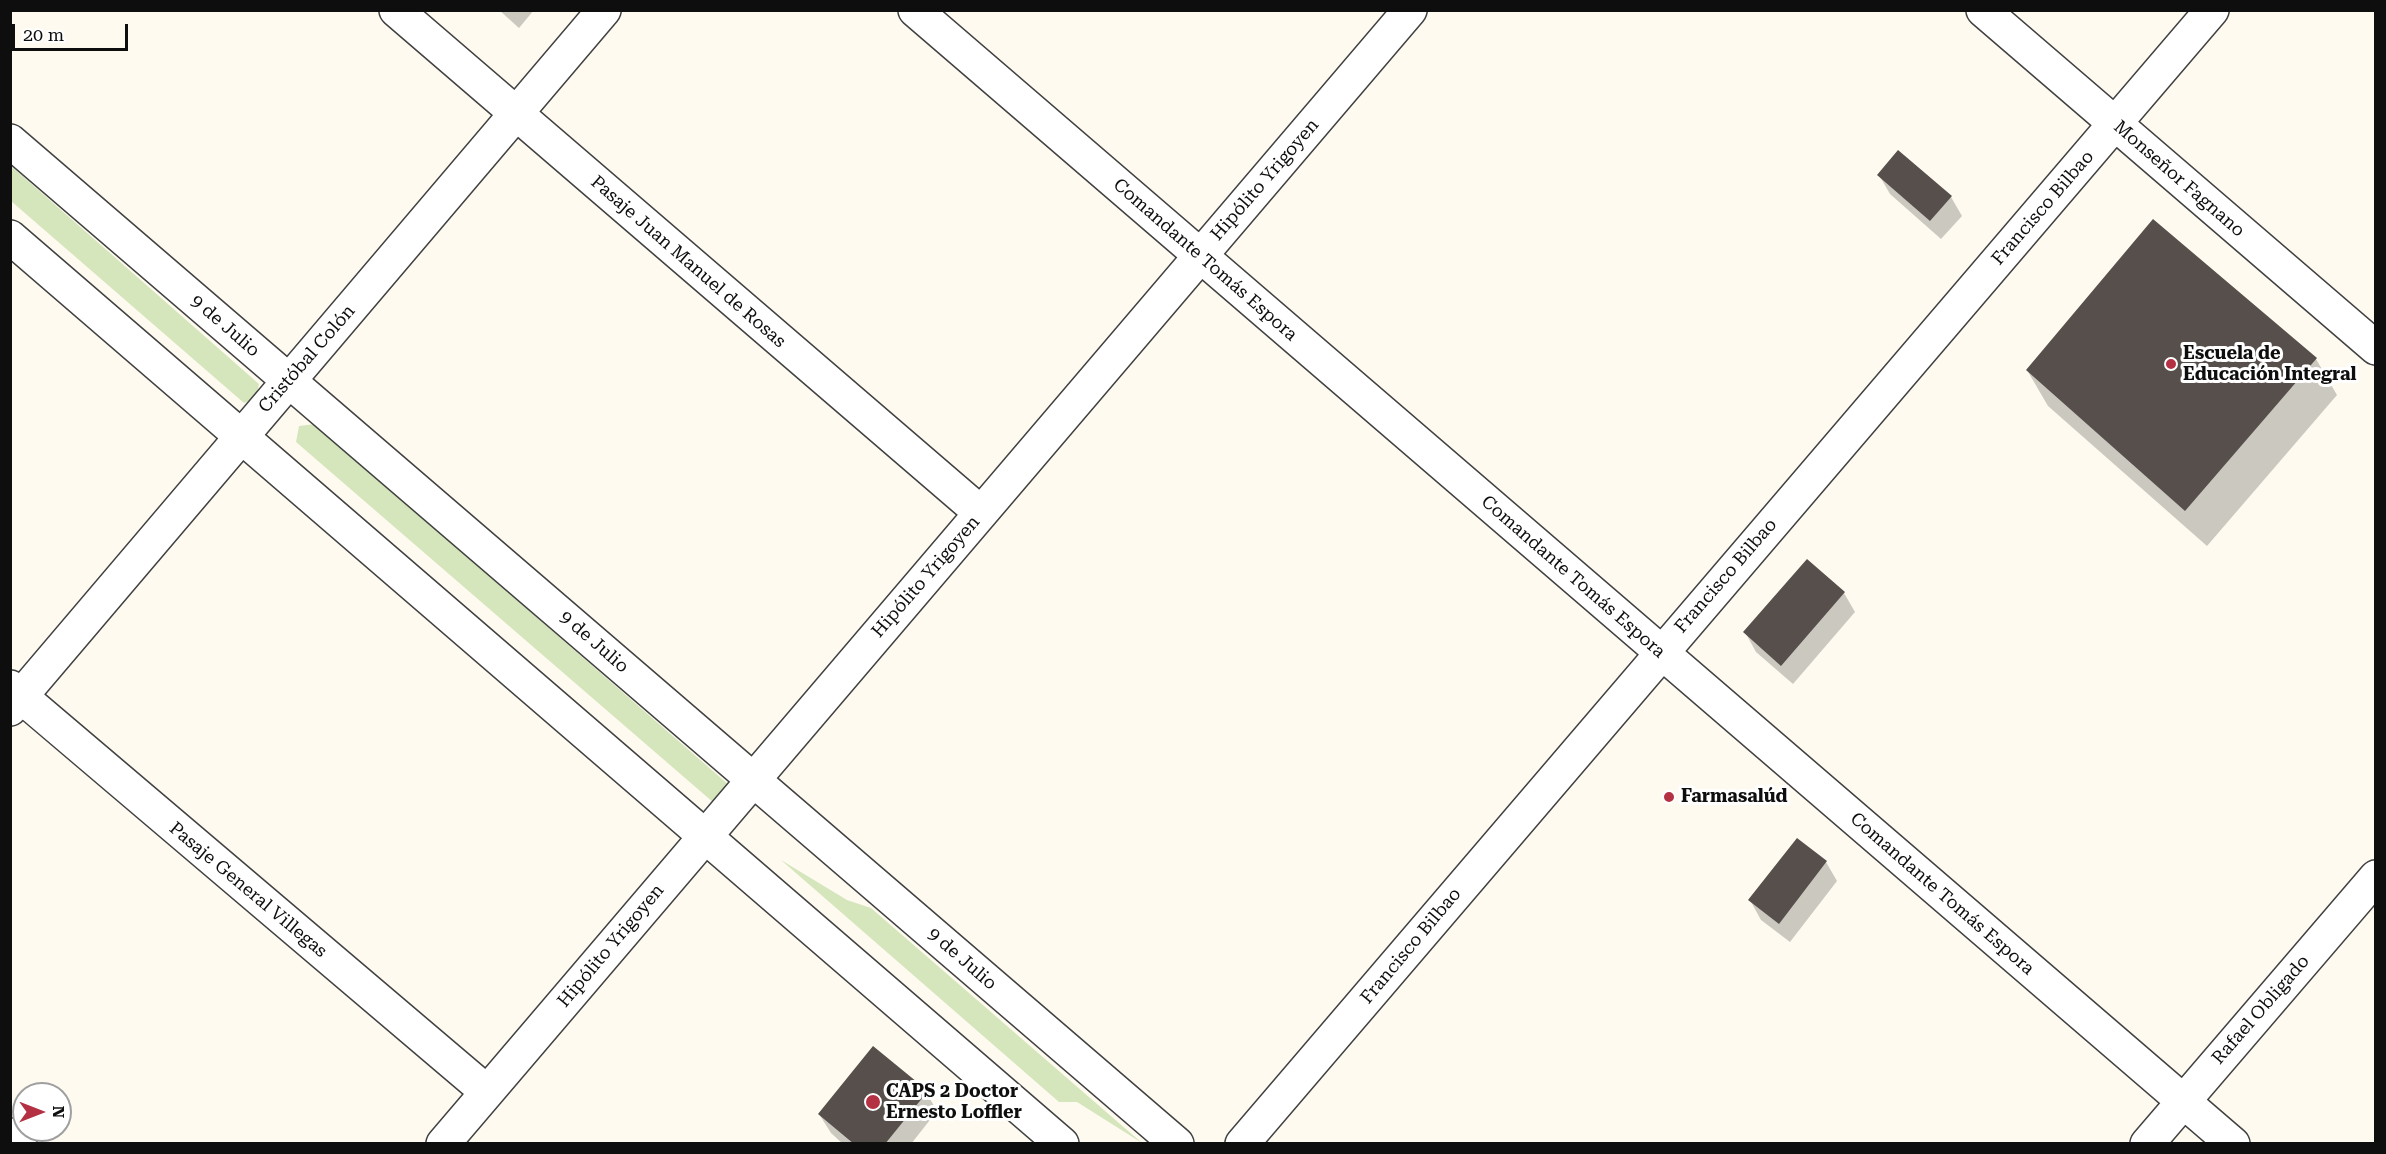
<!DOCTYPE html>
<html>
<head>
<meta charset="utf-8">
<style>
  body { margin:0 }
  #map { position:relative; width:2386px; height:1154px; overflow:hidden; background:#fefaf0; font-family:"Roboto Serif",serif }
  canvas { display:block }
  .frame { position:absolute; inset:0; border:12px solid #0e0e0e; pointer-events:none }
  .north { position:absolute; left:12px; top:1082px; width:60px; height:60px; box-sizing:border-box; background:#fff; border:2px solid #9f9f9f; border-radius:50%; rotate:90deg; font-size:16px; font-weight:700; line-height:24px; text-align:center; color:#0e0e0e }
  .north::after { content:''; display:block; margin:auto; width:21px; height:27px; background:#b33142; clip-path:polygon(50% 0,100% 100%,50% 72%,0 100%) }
  .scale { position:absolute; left:12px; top:24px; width:116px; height:27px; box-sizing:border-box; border:3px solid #0e0e0e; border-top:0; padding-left:8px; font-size:18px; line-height:21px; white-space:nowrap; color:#0e0e0e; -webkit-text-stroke:4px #fff; paint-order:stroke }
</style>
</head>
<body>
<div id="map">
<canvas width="2386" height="1154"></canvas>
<div class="frame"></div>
<div class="north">N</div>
<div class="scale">20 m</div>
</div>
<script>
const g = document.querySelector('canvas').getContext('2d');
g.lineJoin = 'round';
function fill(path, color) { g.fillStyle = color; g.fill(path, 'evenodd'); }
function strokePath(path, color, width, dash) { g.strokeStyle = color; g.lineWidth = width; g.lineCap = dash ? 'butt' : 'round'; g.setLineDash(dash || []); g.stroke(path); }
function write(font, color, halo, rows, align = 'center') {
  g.font = font + ' "Roboto Serif",serif'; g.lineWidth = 6; g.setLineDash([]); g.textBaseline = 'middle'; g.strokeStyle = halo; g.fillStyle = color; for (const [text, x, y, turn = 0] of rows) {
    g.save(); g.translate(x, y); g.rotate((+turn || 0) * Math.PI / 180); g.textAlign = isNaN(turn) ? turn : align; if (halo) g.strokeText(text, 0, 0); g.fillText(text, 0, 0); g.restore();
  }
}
fill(new Path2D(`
  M11,166L259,384L256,398L244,403L11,201Z
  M315,424L729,785L714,803L296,442L299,426Z
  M781,860L847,900L871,908L1142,1143L1077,1102H1059Z`), '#d5e6bc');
fill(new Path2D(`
  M499,10H534L519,28Z
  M1879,175L1951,197L1962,216L1941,239L1890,194Z
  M2316,359L2337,395L2207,546L2048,406L2027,370Z
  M1844,593L1855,612L1793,684L1756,652L1745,632Z
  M1826,862L1837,881L1790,942L1761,920L1750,900Z
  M926,1092L937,1111L911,1144H843L831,1133L819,1114Z`), '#0003');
fill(new Path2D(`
  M1898,150L1952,196L1930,221L1877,175Z
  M2153,219L2317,358L2185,511L2026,370Z
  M1807,559L1845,592L1781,666L1743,632Z
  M1797,838L1827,861L1779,924L1748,900Z
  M873,1046L928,1091L885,1144H854L818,1114Z`), '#564f4b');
const minor = new Path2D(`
  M396,10L981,513
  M915,10L2233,1144
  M1983,10L2376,348
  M10,687L487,1092
  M10,709L604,10
  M443,1144L1410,10
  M1242,1144L2212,10
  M2147,1144L2376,877`);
const tertiary = new Path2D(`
  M10,141L1177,1144
  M10,237L1062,1144
  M10,1135L20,1144`);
strokePath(minor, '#414141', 36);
strokePath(tertiary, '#414141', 36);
strokePath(minor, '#fff', 33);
strokePath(tertiary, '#fff', 33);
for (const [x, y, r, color] of [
  [2171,364,6,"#b33142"],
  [1669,797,6,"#b33142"],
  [873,1102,8,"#b33142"]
]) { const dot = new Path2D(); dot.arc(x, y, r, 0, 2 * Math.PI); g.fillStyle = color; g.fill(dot); strokePath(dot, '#fff', 2); }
write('18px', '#0e0e0e', '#fff', [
  ["Monseñor Fagnano",2179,179,41],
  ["Hipólito Yrigoyen",1265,180,-49],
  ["Francisco Bilbao",2043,208,-49],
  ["Comandante Tomás Espora",1205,260,41],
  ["Pasaje Juan Manuel de Rosas",688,262,41],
  ["9 de Julio",225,326,41],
  ["Cristóbal Colón",307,359,-49],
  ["Francisco Bilbao",1726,576,-49],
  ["Hipólito Yrigoyen",926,577,-49],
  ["Comandante Tomás Espora",1573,577,41],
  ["9 de Julio",594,642,41],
  ["Pasaje General Villegas",248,890,40],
  ["Comandante Tomás Espora",1942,894,41],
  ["Hipólito Yrigoyen",611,946,-50],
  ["Francisco Bilbao",1411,946,-50],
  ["9 de Julio",962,959,41],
  ["Rafael Obligado",2261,1010,-49]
]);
write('bold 18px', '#0e0e0e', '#fff', [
  ["Escuela de",2183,354],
  ["Educación Integral",2183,375],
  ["Farmasalúd",1681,797],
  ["CAPS 2 Doctor",886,1092],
  ["Ernesto Loffler",886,1113]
], 'left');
</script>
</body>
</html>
